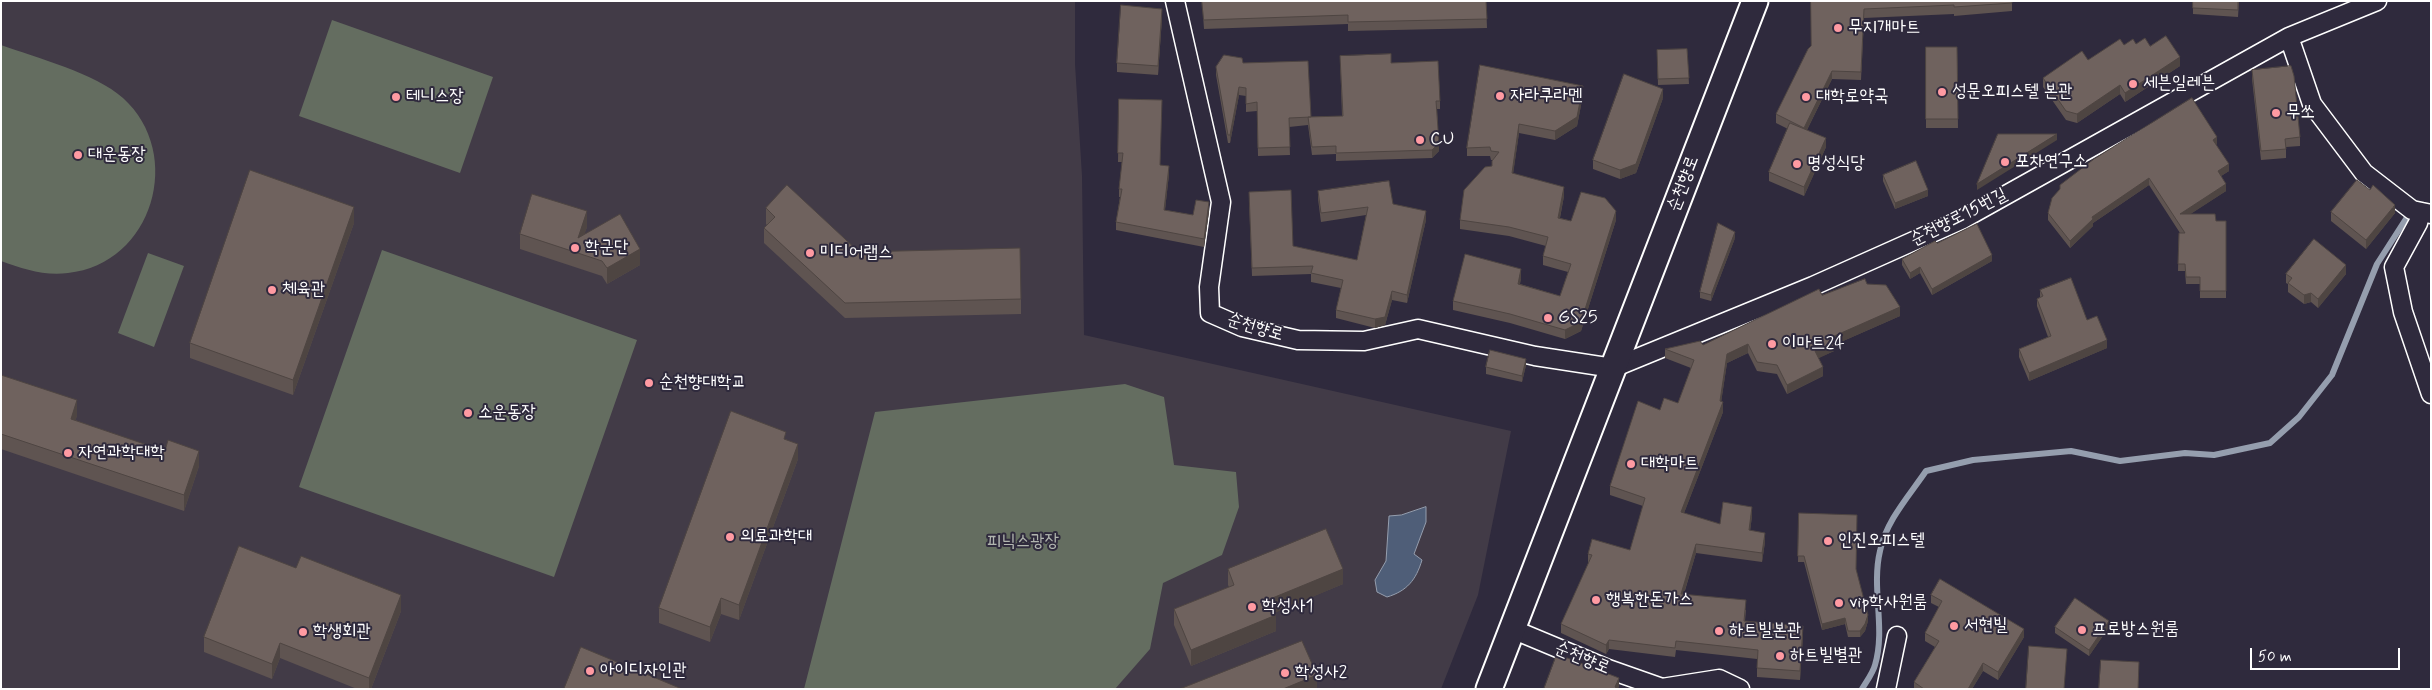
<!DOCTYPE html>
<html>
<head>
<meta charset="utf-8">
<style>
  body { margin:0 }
  #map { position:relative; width:2432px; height:690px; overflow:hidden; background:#2f2a3d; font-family:Mynerve,sans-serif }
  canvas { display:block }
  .frame { position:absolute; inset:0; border:2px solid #fff; pointer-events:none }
  .scale { position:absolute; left:2250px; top:648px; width:150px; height:22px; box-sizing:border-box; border:2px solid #fff; border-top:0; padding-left:6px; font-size:15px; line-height:18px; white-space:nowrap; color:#fff; -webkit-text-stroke:4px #2f2a3d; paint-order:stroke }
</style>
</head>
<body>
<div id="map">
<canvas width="2432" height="690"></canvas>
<div class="frame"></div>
<div class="scale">50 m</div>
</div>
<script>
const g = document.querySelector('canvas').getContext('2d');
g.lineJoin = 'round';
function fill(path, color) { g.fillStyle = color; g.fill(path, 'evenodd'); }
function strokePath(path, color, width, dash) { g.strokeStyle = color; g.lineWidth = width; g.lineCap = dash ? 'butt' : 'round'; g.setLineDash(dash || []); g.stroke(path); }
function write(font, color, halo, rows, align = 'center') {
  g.font = font + ' Mynerve,"Poor Story",sans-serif'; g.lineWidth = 4; g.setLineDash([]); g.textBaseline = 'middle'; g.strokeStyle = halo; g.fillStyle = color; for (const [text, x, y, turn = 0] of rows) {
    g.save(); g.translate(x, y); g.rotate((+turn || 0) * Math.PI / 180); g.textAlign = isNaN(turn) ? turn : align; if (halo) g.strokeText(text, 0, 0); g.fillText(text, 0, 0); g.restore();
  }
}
fill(new Path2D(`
  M1,1H1075V64L1082,176L1084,335L1511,431L1478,595L1441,689H1Z`), '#423b47');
fill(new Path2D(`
  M332,20L493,77L460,173L299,116Z
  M1,45C37,58 95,73 123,98C185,154 153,264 68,273C44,276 23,269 1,261Z
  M382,250L637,340L554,577L299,487Z
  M148,253L184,266L154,347L118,333Z
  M1125,384L1164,397L1174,465L1236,472L1239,507L1222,555L1163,583L1150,649L1115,689H804L875,412Z`), '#646d60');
const water = new Path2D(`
  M1426,507V522L1414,554L1422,560C1416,580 1407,591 1387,597L1377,592L1375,580L1386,561L1389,516L1401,515Z`);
fill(water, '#4f5e78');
strokePath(water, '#959eae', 1);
strokePath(new Path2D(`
  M1862,689C1866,682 1873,673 1875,665C1886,628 1871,589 1880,551C1886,521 1909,496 1926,471L1973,460L2071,451L2120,461L2185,453L2214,455L2270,443L2299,417L2332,375L2377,264L2411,211`), '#959eae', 6);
const street = new Path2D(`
  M1175,1L1221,202L1209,287L1210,313L1242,327L1298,340L1364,341L1418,329L1535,356L1613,368L1813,286L1963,219L2289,37L2377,1
  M2289,37L2312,104L2364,173L2412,210L2431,214
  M2421,212L2418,223L2394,267L2403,312L2431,394
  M1512,629L1608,669L1662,688L1719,679L1740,689
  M1886,689L1897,636`);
const secondary = new Path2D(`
  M1489,689L1755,1`);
strokePath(street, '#fff', 21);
strokePath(secondary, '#fff', 29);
strokePath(street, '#2f2a3d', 18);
strokePath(secondary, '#2f2a3d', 25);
fill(new Path2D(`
  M1202,1H1486L1487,28L1348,31V24L1204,29Z
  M1811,1H2012V11L1954,16V14L1864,18L1861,80L1832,79L1807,130L1826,147L1804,196L1769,181V172L1788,129L1776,123V114L1811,46Z
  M2239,1L2238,17L2193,14V8Z
  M1162,18L1158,75L1117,72V63Z
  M2136,44L2150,46L2180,66L2125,102L2120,94L2077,123L2066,120L2043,87V78L2088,60L2124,45Z
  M1926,47H1957L1958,128H1926Z
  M1687,49L1689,84L1658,85L1657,50Z
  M1340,56L1391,63L1440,101V109H1437L1439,151L1432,158L1336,161V154L1312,155L1308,125L1289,127L1290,155L1258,156L1257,111L1246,112V96L1239,95L1230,143H1228L1216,75V67L1243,63L1311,117L1342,116Z
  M2252,70L2300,137V146L2286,147V158L2261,160L2252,79Z
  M1583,95L1577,126L1555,140L1519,133L1513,173L1564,196L1560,218L1571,221L1616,220L1581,331L1565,339L1510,323L1453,310V301L1521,278L1520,284L1560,296L1568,272L1543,265V256L1546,246L1509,236L1460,229V220L1492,166V160H1491L1490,156H1467V148Z
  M1663,98L1636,173L1620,179L1593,169V160Z
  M1119,99L1160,165L1169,174L1165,210L1193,215L1209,211L1204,247L1116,230V222L1120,197H1119V189L1122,162H1118Z
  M2217,144L2216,145L2229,171L2221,176L2226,191L2190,214L2216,221H2226V298H2200V284H2186L2185,271H2178L2179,233H2180L2149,185L2093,223V226L2070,248L2048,220V213Z
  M1883,175L1928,196L1895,209L1883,181Z
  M1318,191L1393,204L1426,220L1407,303L1392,300L1385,325L1375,328L1336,318V310L1341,288L1311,282V274L1252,276L1249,200L1293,246L1357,260L1366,215L1321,222L1318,199Z
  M766,208L859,252L1021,299V314L845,318L764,243V228L767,225L766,224Z
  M2331,212L2395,213L2366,249L2331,221Z
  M354,223L293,395L190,358V343Z
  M587,227L584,234L640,265L607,284L602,276L520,249V234Z
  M1735,238L1711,301L1700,298V292Z
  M1937,243L1992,261L1932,295L1920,273L1910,279L1902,265V259Z
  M2286,274H2346L2318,308L2311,302L2304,304L2288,292V284L2286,283Z
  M1867,284L1900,316L1834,345V351L1818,358L1823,376L1787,394L1777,374L1757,371L1748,353L1727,363L1721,402L1723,412L1684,513L1720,524L1752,516L1750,531L1765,542L1762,562L1696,553L1684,594L1746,610L1745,621L1803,635L1800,680L1757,677V659L1676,650L1675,657L1609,649L1606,654L1561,633V624L1589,563H1588V554L1630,550L1643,506L1610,495V486L1660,410L1678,403L1691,368L1665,358V349L1703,345L1822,295Z
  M2040,290L2087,320L2107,348L2029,381L2019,357V349L2048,337L2037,306V299L2040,297Z
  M1526,365L1522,382L1486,374V367Z
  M1,375L77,416L75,420L199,466L184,511L1,449Z
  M786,439L798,459L739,620L721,614L710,642L659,623V608Z
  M1799,513L1856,570L1868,621L1865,631L1860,637H1848L1845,624L1822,630L1804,562H1798Z
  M1228,569L1343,584L1275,612L1276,631L1191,666L1174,625V609L1229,587L1228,585Z
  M1931,595L2024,637L1998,680L1983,671L1972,689H1914V682L1935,647L1925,641V633L1939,607L1931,603Z
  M401,611L371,689H357L280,658L272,679L204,652V637Z
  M2055,627H2109L2089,656L2055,633Z`), '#5f5451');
fill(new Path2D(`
  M1162,9V18L1158,75V66Z
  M2180,57V66L2125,102V93Z
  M1832,71V79L1804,136V128Z
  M2120,85V94L2077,123V114Z
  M1583,86V95L1577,126L1555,140V131Z
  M1239,87V95L1230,143V135Z
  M1663,89V98L1636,173L1620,179V170Z
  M1519,124V133L1512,182V173Z
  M2057,134V140L1977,190V184Z
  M2217,137V144L2213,147V140Z
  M1826,138V147L1804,196V187Z
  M1439,143V151L1432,158V150Z
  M2229,164V171L2218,178V171Z
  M1169,166V174L1164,218V210Z
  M2149,178V185L2093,223V226L2070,248V241L2092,217Z
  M2226,184V191L2180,221V214Z
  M1564,187V196L1558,227V218Z
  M1928,190V196L1895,209V203Z
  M1209,202V211L1204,247V239Z
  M2395,205V213L2366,249V240Z
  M354,207V223L293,395V380Z
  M587,211V227L578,254V238Z
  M1426,211V220L1407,303V295Z
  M1616,211V220L1581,331L1565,339V330Z
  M1735,232V238L1711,301V295Z
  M640,249V265L607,284V268Z
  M1992,255V261L1932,295V289Z
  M2346,265V274L2318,308V299Z
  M1920,267V273L1910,279V273Z
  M1521,269V278L1518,292V284Z
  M1392,291V300L1385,325L1375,328V319Z
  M2311,293V302L2304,304V295Z
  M1900,307V316L1834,345V351L1815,360V351L1832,337Z
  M2107,340V348L2029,381V373Z
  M1748,344V353L1727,363L1720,410L1723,402V412L1681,521V512L1720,401L1727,354Z
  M1526,359V365L1522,382V376Z
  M1823,367V376L1787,394V385Z
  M77,400V416L71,434V419Z
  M798,444V459L739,620V605Z
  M199,451V466L184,511V495Z
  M1752,507V516L1749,539V530Z
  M1765,533V542L1762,562V553Z
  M1696,544V553L1681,603V594Z
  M1343,569V584L1270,615V599Z
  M401,595V611L371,689H369V678Z
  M721,598V614L710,642V627Z
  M1276,615V631L1191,666V650Z
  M1868,615V621L1865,631L1860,637V631Z
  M1845,618V624L1822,630V624Z
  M2109,621V627L2089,656V650Z
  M1803,626V635L1800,680V671Z
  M2024,629V637L1998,680V672Z
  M1609,640V649L1606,654V645Z
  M280,643V658L272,679V664Z
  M1983,663V671L1972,689H1968Z
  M1317,675V689H1283Z
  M1619,678V687L1618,689L1615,687Z`), '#4e4542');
const building = new Path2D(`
  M1202,1H1486L1487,19L1348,22V15L1204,20Z
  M1811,1H2012V3L1954,7V5L1864,9L1861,72L1832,71L1804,128L1776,114L1808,49L1811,46Z
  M2193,1H2238V10L2193,8Z
  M1121,5L1162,9L1158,66L1117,63Z
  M2166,36L2180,57L2125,93L2120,85L2077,114L2066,111L2043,78L2082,51L2088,60L2120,39L2124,45L2133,39L2136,44L2145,38L2150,46Z
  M1926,47H1957L1958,119H1926Z
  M1687,49L1689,78L1658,79L1657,50Z
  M1391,54V63L1438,61L1440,101H1436L1439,143L1432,150L1336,153V146L1312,147L1308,117L1343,116L1340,56Z
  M1224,55L1242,58L1243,63L1308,61L1311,117L1289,118L1290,147L1258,148L1257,102L1246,104V88L1239,87L1230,135H1228L1216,67Z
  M1480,65L1583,86L1577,117L1555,131L1519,124L1512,173L1564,187L1558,218L1571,221L1581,192L1605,198L1616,211L1581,322L1565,330L1510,314L1453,301L1465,254L1521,269L1518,284L1560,296L1571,264L1543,256L1548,237L1509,227L1460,220L1464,190L1485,167L1492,166V161L1499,152L1491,151L1490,147L1467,148Z
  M2291,66L2294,76L2300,137L2285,139L2286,149L2261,151L2252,70Z
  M1624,74L1663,89L1636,164L1620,170L1593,160Z
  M2192,98L2217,137L2213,140L2229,164L2218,171L2226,184L2180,214H2215L2216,221H2226V291H2200V277H2186L2185,264H2178L2179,233H2185L2149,178L2092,217L2093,219L2070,241L2048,213L2052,198L2060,189V185L2094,159Z
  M1119,99L1162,100L1160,165L1169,166L1164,210L1193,215L1196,200L1209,202L1204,239L1116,222L1122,189H1119L1123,153H1118Z
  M1790,123L1826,138L1804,187L1769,172Z
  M1998,134H2057L1977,184Z
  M1916,161L1928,190L1895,203L1883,175Z
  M250,170L354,207L293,380L190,343Z
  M2357,180L2370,190L2373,185L2395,205L2366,240L2331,212Z
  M1389,181L1393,204L1426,211L1407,295L1392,291L1385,317L1375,319L1336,310L1343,280L1311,273L1313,266L1252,268L1249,192L1291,190L1293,246L1357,260L1368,207L1321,213L1318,191Z
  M787,185L859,252L1020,248L1021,299L845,303L764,228L775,217L766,208Z
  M532,194L587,211L578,238L620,214L640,249L607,268L602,261L520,234Z
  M1718,223L1735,232L1711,295L1700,292Z
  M1977,224L1992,255L1932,289L1920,267L1910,273L1902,259L1935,241L1937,243Z
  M2314,239L2346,265L2318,299L2311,293L2304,295L2288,283L2292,278L2286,274Z
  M2071,278L2087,320L2097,316L2107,340L2029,373L2019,349L2051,336L2037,299L2043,296L2040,290Z
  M1865,279L1867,284L1886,285L1900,307L1832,337L1834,342L1815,351L1823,367L1787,385L1777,365L1757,362L1748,344L1727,354L1720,401L1723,402L1681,512L1720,524L1723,502L1752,507L1749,530L1765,533L1762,553L1696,544L1681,594L1746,600L1744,621L1803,626L1800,671L1757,668L1758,650L1676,641L1675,648L1609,640L1606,645L1561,624L1592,555L1588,554L1592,539L1630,550L1645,498L1610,486L1638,401L1660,410L1664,398L1678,403L1694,360L1665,349L1700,341L1703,345L1819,289L1822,295Z
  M1490,350L1526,359L1522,376L1486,367Z
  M1,375L77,400L71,419L165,451L168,440L199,451L184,495L1,434Z
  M731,411L786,432L784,439L798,444L739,605L721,598L710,627L659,608Z
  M1799,513L1857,515L1856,569L1868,615L1865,624L1860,631H1848L1845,618L1822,624L1804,556H1798Z
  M1326,529L1343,569L1270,599L1276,615L1191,650L1174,609L1234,585L1228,569Z
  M239,546L296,568L301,556L401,595L369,678L280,643L272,664L204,637Z
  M1940,579L2024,629L1998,672L1983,663L1968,689H1924L1914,682L1939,641L1925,633L1942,601L1931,595Z
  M2075,598L2109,621L2089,650L2055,627Z
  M1302,641L1317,675L1283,689H1180Z
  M2029,646L2067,649L2064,689H2026Z
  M581,647L682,689H564Z
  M1557,654L1619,678L1615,687L1619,689H1544Z
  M2101,660L2139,662L2138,689H2099Z`);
fill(building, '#6f625e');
strokePath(building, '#4e4542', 1);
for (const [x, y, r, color] of [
  [1838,28,5,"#ff9aa2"],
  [2133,84,5,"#ff9aa2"],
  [1942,92,5,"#ff9aa2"],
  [1500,96,5,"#ff9aa2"],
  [396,97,5,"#ff9aa2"],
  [1806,97,5,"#ff9aa2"],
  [2276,113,5,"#ff9aa2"],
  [1420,140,5,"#ff9aa2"],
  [78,155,5,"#ff9aa2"],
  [2005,162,5,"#ff9aa2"],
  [1797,164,5,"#ff9aa2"],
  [575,248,5,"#ff9aa2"],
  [810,253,5,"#ff9aa2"],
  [272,290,5,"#ff9aa2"],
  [1548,318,5,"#ff9aa2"],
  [1772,344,5,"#ff9aa2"],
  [649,383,5,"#ff9aa2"],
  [468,413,5,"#ff9aa2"],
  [68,453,5,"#ff9aa2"],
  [1631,464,5,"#ff9aa2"],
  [730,537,5,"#ff9aa2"],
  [1828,541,5,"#ff9aa2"],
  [1596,600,5,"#ff9aa2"],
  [1839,603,5,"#ff9aa2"],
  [1252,607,5,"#ff9aa2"],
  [1954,626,5,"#ff9aa2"],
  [2082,630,5,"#ff9aa2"],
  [1719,631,5,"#ff9aa2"],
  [303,632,5,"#ff9aa2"],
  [1780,656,5,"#ff9aa2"],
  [590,671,5,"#ff9aa2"],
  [1285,673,5,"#ff9aa2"]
]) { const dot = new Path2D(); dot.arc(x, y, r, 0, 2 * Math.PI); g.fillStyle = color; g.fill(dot); strokePath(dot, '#2f2a3d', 2); }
write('18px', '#fff', '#2f2a3d', [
  ["무지개마트",1848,28],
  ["세븐일레븐",2143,84],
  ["성문오피스텔 본관",1952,92],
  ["자라쿠라멘",1510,96],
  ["테니스장",406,97],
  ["대학로약국",1816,97],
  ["무쏘",2286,113],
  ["CU",1430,140],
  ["대운동장",88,155],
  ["포차연구소",2015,162],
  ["명성식당",1807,164],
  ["학군단",585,248],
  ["미디어랩스",820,253],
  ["체육관",282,290],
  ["GS25",1558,318],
  ["이마트24",1782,344],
  ["순천향대학교",659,383],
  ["소운동장",478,413],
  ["자연과학대학",78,453],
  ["대학마트",1641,464],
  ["의료과학대",740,537],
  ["인진오피스텔",1838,541],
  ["행복한돈가스",1606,600],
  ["vip학사원룸",1849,603],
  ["학성사1",1262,607],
  ["서현빌",1964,626],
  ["프로방스원룸",2092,630],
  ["하트빌본관",1729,631],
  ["학생회관",313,632],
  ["하트빌별관",1790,656],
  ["아이디자인관",600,671],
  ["학성사2",1295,673]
], 'left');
write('18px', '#fff', '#2f2a3d', [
  ["순천향로",1684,184,-69],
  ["순천향로15번길",1959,218,-27],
  ["순천향로",1255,328,17],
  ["순천향로",1582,659,22]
]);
write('18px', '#b2b6b0', '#2f2a3d', [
  ["피닉스광장",1023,542]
]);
</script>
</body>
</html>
